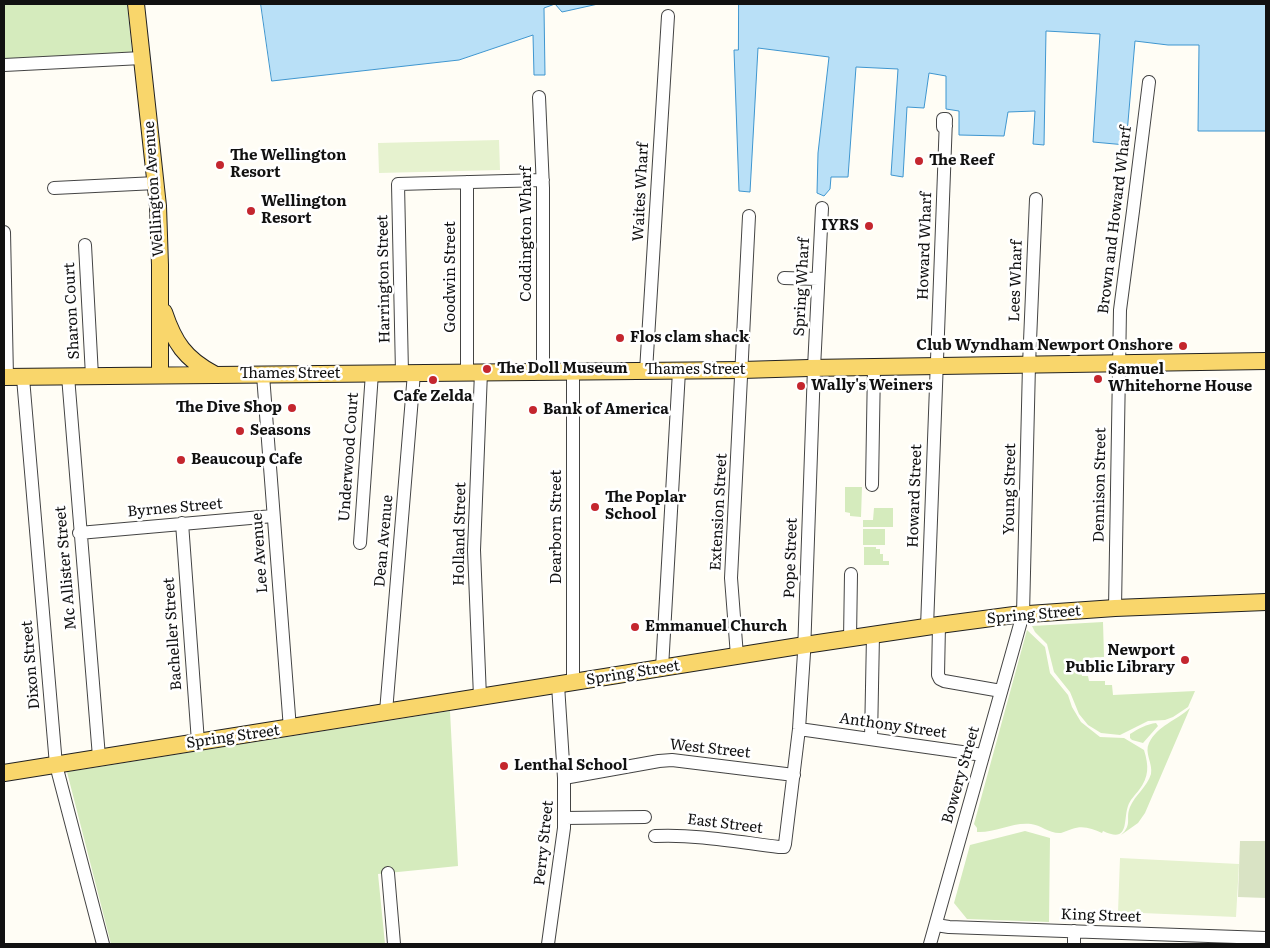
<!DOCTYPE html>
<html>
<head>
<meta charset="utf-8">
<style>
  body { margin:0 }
  #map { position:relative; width:1270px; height:948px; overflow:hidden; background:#fffdf5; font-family:Literata,serif }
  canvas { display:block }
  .frame { position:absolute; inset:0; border:5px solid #111; pointer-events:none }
</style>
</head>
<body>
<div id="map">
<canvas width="1270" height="948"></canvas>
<div class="frame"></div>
</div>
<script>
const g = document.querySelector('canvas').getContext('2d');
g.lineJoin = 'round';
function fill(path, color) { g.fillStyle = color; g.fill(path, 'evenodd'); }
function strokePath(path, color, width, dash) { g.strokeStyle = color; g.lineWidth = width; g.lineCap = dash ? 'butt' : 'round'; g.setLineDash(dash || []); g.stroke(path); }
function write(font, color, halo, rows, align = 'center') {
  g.font = font + ' Literata,serif'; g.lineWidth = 5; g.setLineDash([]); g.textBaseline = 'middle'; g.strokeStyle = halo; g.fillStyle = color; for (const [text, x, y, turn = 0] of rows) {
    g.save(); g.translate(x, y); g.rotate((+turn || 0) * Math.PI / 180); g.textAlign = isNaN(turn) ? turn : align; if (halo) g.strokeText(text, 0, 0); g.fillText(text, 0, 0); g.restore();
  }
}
fill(new Path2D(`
  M4,4H127L132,53L4,59Z
  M845,487H862L861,517L850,516V513L845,512Z
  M874,508H893V527H863V520H873Z
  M863,529H885V545H863Z
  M864,547H876V549H880V554H883V561H889V565H864Z
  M1103,622L1104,657L1087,658V665L1081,667L1082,676H1088L1089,681H1105V685H1112L1113,695L1195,691L1188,707L1173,717L1165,720L1148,721L1120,735L1101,733L1088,725L1079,714L1070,692L1054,672L1047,644L1035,632L1032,626Z
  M1027,630L1045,647L1050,673L1068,695L1072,707L1081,722L1100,737L1124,738L1144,750C1149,766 1149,777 1139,790C1135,795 1130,800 1128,806C1123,820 1130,844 1103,831L1102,833C1092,828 1082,825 1072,829C1068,830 1065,832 1061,833C1050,834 1041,825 1031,824C1012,822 995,833 977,832V828L974,824Z
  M1190,708L1145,813L1138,823L1121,835C1133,824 1125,819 1130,807C1135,795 1147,787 1151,774C1153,763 1144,753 1149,743C1158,725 1176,721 1190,708Z
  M450,711L458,866L378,874L385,944H111L67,772Z
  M1156,723L1158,726L1143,743L1132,740L1130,738V734C1138,729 1147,724 1156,723Z
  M1025,831L1050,838L1049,922L967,919L954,903L970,845Z`), '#d5ebbd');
fill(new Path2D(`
  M1240,841H1265L1266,843V898L1238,897Z`), '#d9e3c4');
fill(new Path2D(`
  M499,140L500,170L379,173L378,143Z
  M1120,858L1239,864L1236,917L1118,912Z`), '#e6f2cf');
const water = new Path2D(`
  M261,4H598L562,12L555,4L544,8L545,75H534L533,35L459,60L272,81Z
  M739,4H1266V131H1198L1199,45H1168L1135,41L1126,145L1093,142L1100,34L1046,31L1044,145L1033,144L1035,111L1008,112L1004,136L959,135V111L946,109V76L929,73L924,108L907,107L903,177L891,175L898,69L856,67L848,177H831L830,189L824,196L817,193L818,153L829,57L758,48L750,192L739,191L734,50H738Z`);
fill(water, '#b9e0f7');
strokePath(water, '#3f96cf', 1);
const minor = new Path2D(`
  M4,65L142,58
  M539,97L543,188V372
  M467,182V372
  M54,188L156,183
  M4,232L7,377
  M85,245L92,376
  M784,278L818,279
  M646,371L668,16
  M402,373L398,184L543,180
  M263,375L290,729
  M68,376L99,757
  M23,378L56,765L103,944
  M872,485L874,367
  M182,523L198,742
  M79,533L273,516
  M360,543L372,373
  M1115,608L1120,310L1133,211L1149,82
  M939,625L938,675L940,679L944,681L1001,691
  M927,627L946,119H943V127L946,126
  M850,639L851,574
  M737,656L731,578L749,216
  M662,668L679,371
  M573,682V372
  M480,697L474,550L481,372
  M386,712L414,373
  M799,729L983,755
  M871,739L873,635
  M564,778L659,761L672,760L794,775
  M565,818L645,817
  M655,836C696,834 738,842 779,847H784L785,844L799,729L804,653L814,368L822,208
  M388,873L394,944
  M936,925L949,927L1266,938
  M1074,931V944
  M548,944L564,828V778L558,685
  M930,944L1023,614L1029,365L1036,199`);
const major = new Path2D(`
  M136,4L158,206L160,265V374
  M164,312C174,342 185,359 214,374
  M4,377L742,370L809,368L1266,361
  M4,773L805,645L939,625L1014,615L1115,608L1266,602`);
strokePath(minor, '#444', 14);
strokePath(major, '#222', 18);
strokePath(minor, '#fff', 12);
strokePath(major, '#f9d66b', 16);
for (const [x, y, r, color] of [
  [919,161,5,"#c4262e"],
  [220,165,5,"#c4262e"],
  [251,211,5,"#c4262e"],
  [869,226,5,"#c4262e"],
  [620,338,5,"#c4262e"],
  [1183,346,5,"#c4262e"],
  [487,369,5,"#c4262e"],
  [1098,379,5,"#c4262e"],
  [433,380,5,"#c4262e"],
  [801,386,5,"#c4262e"],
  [292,408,5,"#c4262e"],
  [533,410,5,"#c4262e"],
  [240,431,5,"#c4262e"],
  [181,460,5,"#c4262e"],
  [595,507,5,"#c4262e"],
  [635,627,5,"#c4262e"],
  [1185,660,5,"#c4262e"],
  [504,766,5,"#c4262e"]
]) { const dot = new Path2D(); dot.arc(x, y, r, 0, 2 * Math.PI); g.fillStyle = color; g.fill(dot); strokePath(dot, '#fff', 2); }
write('bold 15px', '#111', '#fff', [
  ["The Wellington",230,156],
  ["Resort",230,173],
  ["The Reef",929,161],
  ["Wellington",261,202],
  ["Resort",261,219],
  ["IYRS",859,226,"right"],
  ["Flos clam shack",630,338],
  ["Club Wyndham Newport Onshore",1173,346,"right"],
  ["The Doll Museum",497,369],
  ["Samuel",1108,370],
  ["Whitehorne House",1108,387],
  ["Wally's Weiners",811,386],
  ["Cafe Zelda",433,397,"center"],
  ["The Dive Shop",282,408,"right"],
  ["Bank of America",543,410],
  ["Seasons",250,431],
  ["Beaucoup Cafe",191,460],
  ["The Poplar",605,498],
  ["School",605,515],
  ["Emmanuel Church",645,627],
  ["Newport",1175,651,"right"],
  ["Public Library",1175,668,"right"],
  ["Lenthal School",514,766]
], 'left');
write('15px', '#111', '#fff', [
  ["Wellington Avenue",154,189,-94],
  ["Waites Wharf",641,192,-87],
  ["Brown and Howard Wharf",1115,220,-83],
  ["Coddington Wharf",527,234,-90],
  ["Howard Wharf",925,246,-88],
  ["Goodwin Street",451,277,-90],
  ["Harrington Street",384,279,-91],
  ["Lees Wharf",1016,281,-88],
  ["Spring Wharf",802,287,-87],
  ["Sharon Court",72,311,-93],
  ["Thames Street",695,370],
  ["Thames Street",290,374],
  ["Underwood Court",349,457,-86],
  ["Dennison Street",1100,485,-89],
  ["Young Street",1010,489,-89],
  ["Howard Street",915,496,-88],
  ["Byrnes Street",175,508,-5],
  ["Extension Street",719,512,-87],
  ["Dearborn Street",557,527,-90],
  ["Holland Street",460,534,-89],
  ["Dean Avenue",384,541,-85],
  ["Lee Avenue",260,553,-94],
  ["Pope Street",791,558,-88],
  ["Mc Allister Street",66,568,-95],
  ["Spring Street",1034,615,-5],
  ["Bacheller Street",173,634,-94],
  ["Dixon Street",31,665,-95],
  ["Spring Street",633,673,-9],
  ["Anthony Street",893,726,8],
  ["Spring Street",233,737,-8],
  ["West Street",710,749,6],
  ["Bowery Street",961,775,-74],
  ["East Street",725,824,7],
  ["Perry Street",544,843,-84],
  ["King Street",1101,916,2]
]);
</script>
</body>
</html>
